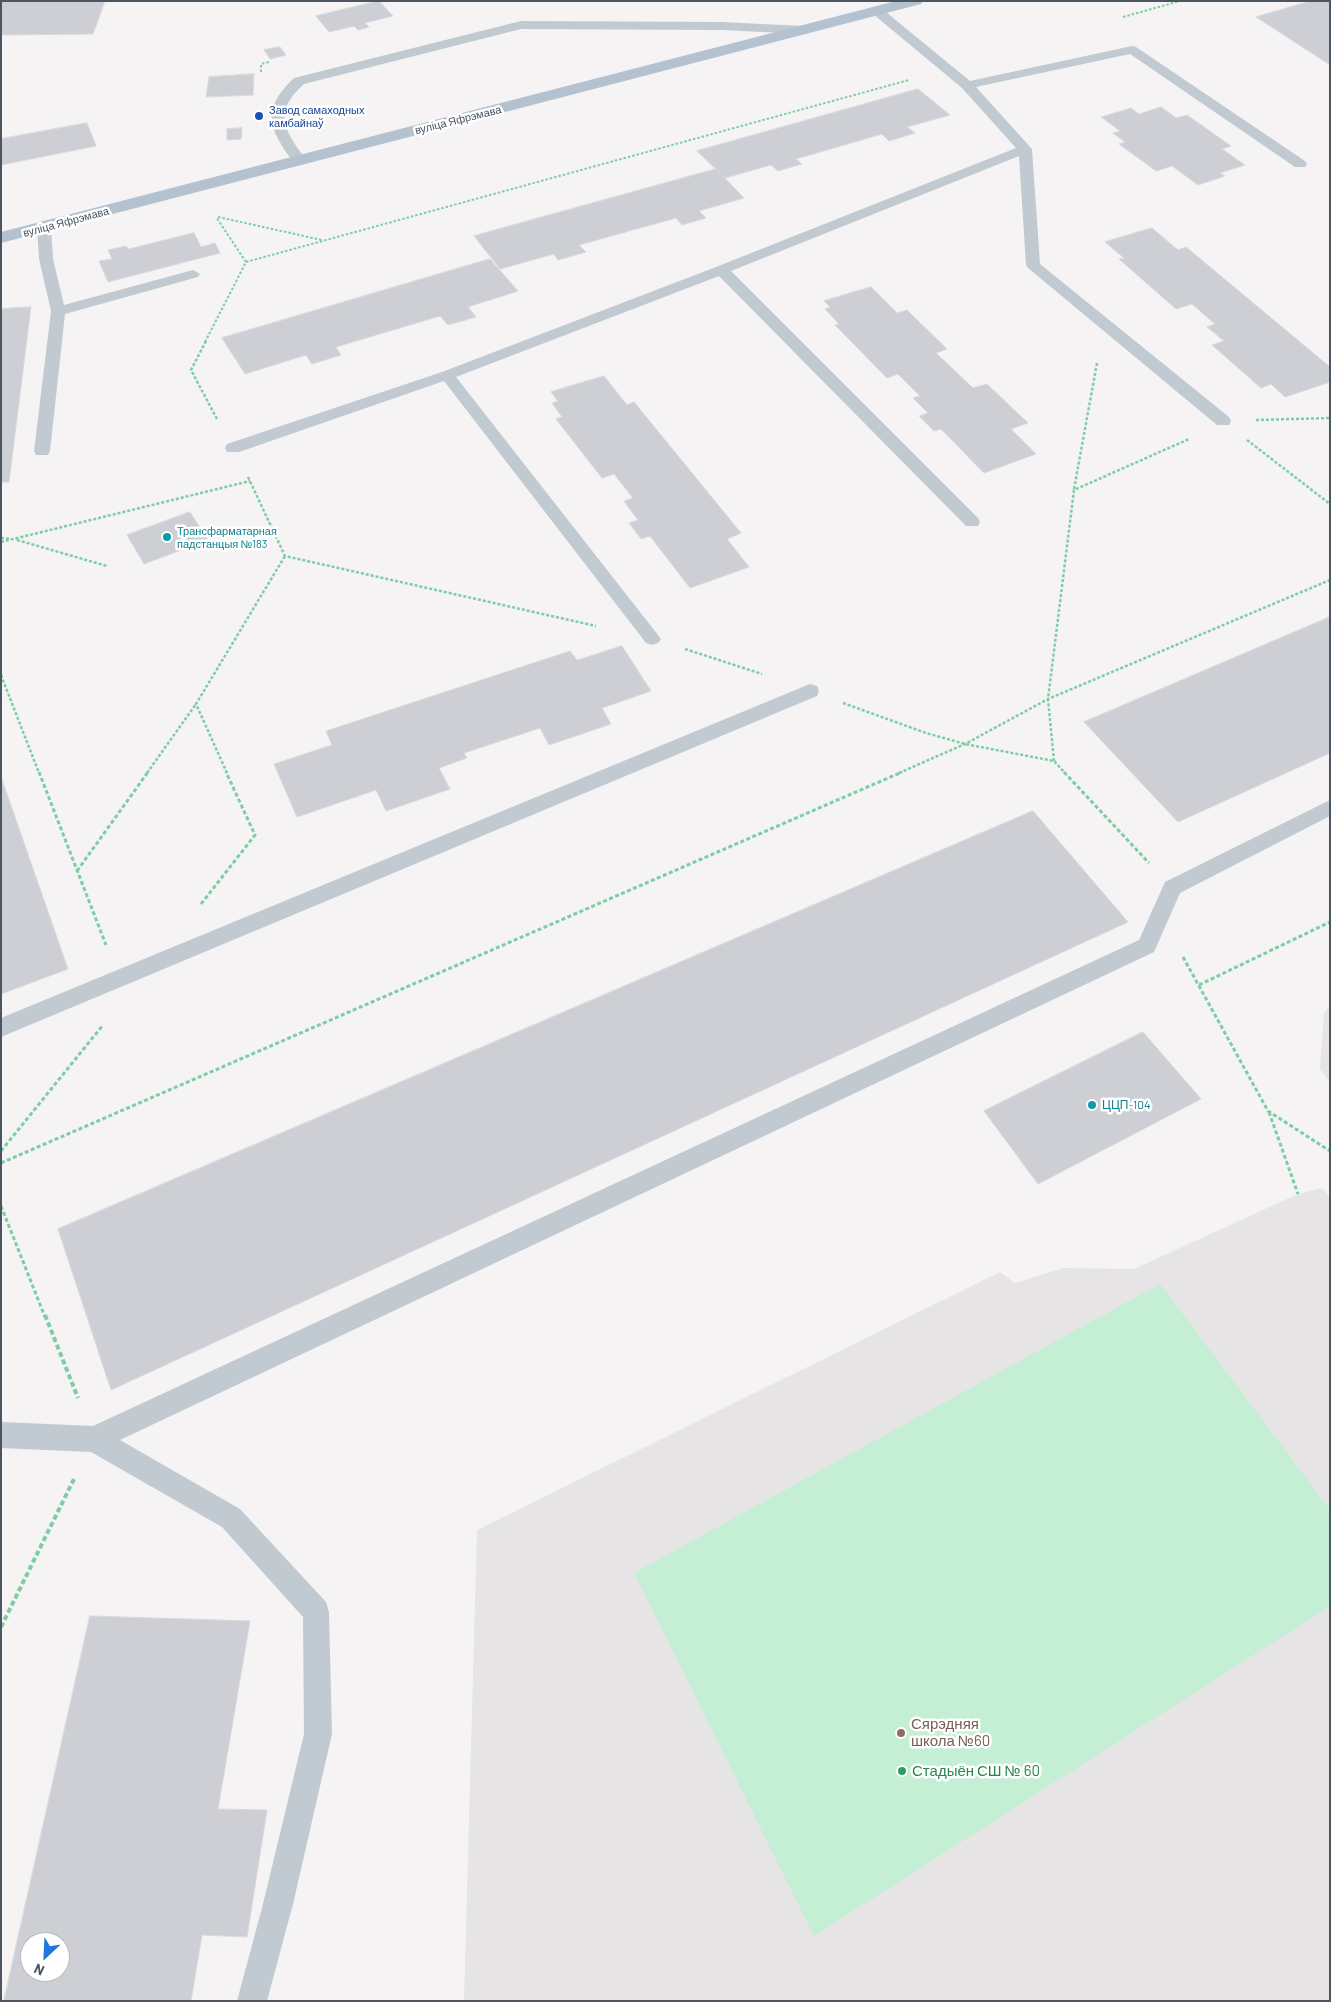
<!DOCTYPE html>
<html>
<head>
<meta charset="utf-8">
<style>
  body { margin:0 }
  #map { position:relative; width:1331px; height:2002px; overflow:hidden; background:#f5f3f3; font-family:Barlow,sans-serif }
  canvas { display:block }
  .frame { position:absolute; inset:0; border:2px solid #4b5660; pointer-events:none }
  .north { position:absolute; left:20px; top:1932px; width:50px; height:50px; box-sizing:border-box; background:#fff; border:1px solid #b7bbbf; border-radius:50%; rotate:205deg; font-size:14px; font-weight:700; line-height:20px; text-align:center; color:#4b5660 }
  .north::after { content:''; display:block; margin:auto; width:18px; height:22px; background:#2175e0; clip-path:polygon(50% 0,100% 100%,50% 72%,0 100%) }
</style>
</head>
<body>
<div id="map">
<canvas width="1331" height="2002"></canvas>
<div class="frame"></div>
<div class="north">N</div>
</div>
<script>
const g = document.querySelector('canvas').getContext('2d');
g.lineJoin = 'round';
function fill(path, color) { g.fillStyle = color; g.fill(path, 'evenodd'); }
function strokePath(path, color, width, dash) { g.strokeStyle = color; g.lineWidth = width; g.lineCap = dash ? 'butt' : 'round'; g.setLineDash(dash || []); g.stroke(path); }
function write(font, color, halo, rows, align = 'center') {
  g.font = font + ' Barlow,sans-serif'; g.lineWidth = 5; g.setLineDash([]); g.textBaseline = 'middle'; g.strokeStyle = halo; g.fillStyle = color; for (const [text, x, y, turn = 0] of rows) {
    g.save(); g.translate(x, y); g.rotate((+turn || 0) * Math.PI / 180); g.textAlign = isNaN(turn) ? turn : align; if (halo) g.strokeText(text, 0, 0); g.fillText(text, 0, 0); g.restore();
  }
}
fill(new Path2D(`
  M1330,1005V1082L1320,1069L1324,1013Z
  M1322,1188L1330,1197V2001H464L477,1530L1000,1272L1015,1283L1064,1268L1134,1269L1298,1194Z`), '#e6e4e5');
fill(new Path2D(`
  M1160,1284L1330,1510V1606L814,1936L634,1573Z`), '#c4efd5');
const building = new Path2D(`
  M105,1L93,34L1,35V2Z
  M379,1L393,16L365,23L369,27L358,30L354,26L329,32L316,16Z
  M1311,1H1330V65L1256,17Z
  M280,47L286,55L270,59L264,50Z
  M254,74L253,95L206,97L209,77Z
  M918,89L950,115L907,127L915,133L889,141L882,134L796,159L802,164L778,171L771,165L725,178L697,151Z
  M1161,107L1176,118L1187,115L1231,146L1222,149L1245,165L1220,173L1225,176L1198,185L1172,166L1156,171L1119,144L1125,142L1113,133L1120,131L1101,117L1131,108L1139,114Z
  M87,123L96,146L1,165V139Z
  M242,128L241,139L227,140V129Z
  M716,169L744,198L699,211L706,218L682,225L676,218L579,245L586,252L558,260L554,254L500,269L474,236Z
  M1152,228L1178,250L1186,247L1330,367V382L1285,397L1271,384L1261,388L1212,345L1224,341L1207,327L1215,324L1192,304L1176,309L1119,259L1124,258L1105,242Z
  M194,233L201,247L215,243L220,253L108,282L99,261L112,259L108,250L126,246L128,249Z
  M490,259L518,291L468,307L476,317L448,325L440,316L336,347L341,355L312,364L306,355L245,374L222,338Z
  M871,287L897,313L907,310L947,349L936,353L973,388L987,384L1028,423L1011,429L1036,454L984,473L941,429L934,431L919,416L928,413L913,398L920,396L898,374L887,378L835,325L839,324L825,309L830,307L824,301Z
  M31,307L9,482H1V309Z
  M604,376L627,405L634,402L741,533L727,539L749,567L690,588L650,536L641,539L629,523L638,520L624,501L633,498L614,474L602,478L556,419L562,417L552,403L558,401L551,392Z
  M190,512L208,540L144,564L127,535Z
  M1330,617V753L1178,822L1084,722Z
  M622,646L651,691L602,708L611,724L549,745L540,728L464,753L467,758L439,768L450,789L386,811L376,790L297,817L274,764L332,745L326,731L570,651L577,660Z
  M1,777L68,969L1,994Z
  M1033,811L1128,922L111,1390L58,1229Z
  M1143,1032L1201,1099L1038,1184L984,1111Z
  M90,1616L250,1621L218,1809L267,1810L247,1937L202,1935L191,2001H4ZM30,1942H60V1972H30Z`);
fill(building, '#cdcfd4');
strokePath(building, '#d7d9dd', 1);
strokePath(new Path2D(`
  M1123,17L1180,1
  M261,72V64L269,62
  M218,217L322,240
  M246,262L909,80
  M205,342L246,262L216,217`), '#7dcda5', 2, [2.5, 2]);
strokePath(new Path2D(`
  M206,341L191,370L217,419
  M1256,420L1330,418
  M1247,440L1330,504
  M248,477L285,556L596,626
  M1074,489L1097,363
  M1,538L11,539
  M17,540L107,566
  M1,542L250,481
  M685,649L762,674
  M1,675L39,773
  M843,703L926,733L965,744L1054,761L1065,773
  M1054,761L1048,699L1074,490L1189,439
  M147,773L196,704
  M227,773L196,704L285,556
  M899,773L965,744L1048,699L1330,580`), '#7dcda5', 2.5, [3, 2]);
strokePath(new Path2D(`
  M39,772L106,945
  M1064,772L1149,863
  M77,871L148,772
  M201,904L255,835L226,772
  M1183,957L1268,1111L1330,1151
  M1199,985L1330,922
  M1269,1112L1298,1194
  M1,1151L103,1025
  M1,1163L902,772
  M1,1206L45,1317`), '#7dcda5', 3, [4, 2.5]);
strokePath(new Path2D(`
  M45,1315L78,1398
  M1,1627L74,1479`), '#7dcda5', 4, [5, 3]);
fill(new Path2D(`
  M877,7L881,8L970,81L1132,46L1136,47L1305,161L1307,164L1305,167H1295L1130,54L976,87L1032,149L1040,264L1229,417L1231,421L1229,425H1217L1028,268L1026,265L1019,156L731,271L978,518L980,522L978,526H966L719,276L456,377L658,635L661,639L658,643L652,645L646,643L444,381L239,452H227L225,448L227,444L442,372L716,267L1016,148L962,88L873,14L871,11Z
  M521,21L721,22L803,26L809,30L803,34L721,30L521,29L304,84C272,113 284,129 306,160L304,163H294C269,129 260,110 294,78Z
  M44,223L51,227L53,259L64,305L193,270L200,274L198,277L65,314L50,451L48,455H36L34,451L51,311L39,259L37,227Z
  M810,684L817,686L819,691L817,696L1,1037V1018Z
  M1330,800V816L1180,893L1154,952L120,1440L240,1509L326,1602L329,1612L332,1734L293,1904L267,2001H237L263,1904L304,1734L303,1617L222,1527L91,1452L1,1448V1422L93,1426L1139,940L1165,882Z`), '#c1cad1');
fill(new Path2D(`
  M896,1H923L921,4L1,243V232Z`), '#b4c2d0');
for (const [x, y, r, color] of [
  [259,116,5,"#1a4fb4"],
  [167,537,5,"#0f9aa8"],
  [1092,1105,5,"#0f9aa8"],
  [901,1733,5,"#8d6e63"],
  [902,1771,5,"#2e9e5b"]
]) { const dot = new Path2D(); dot.arc(x, y, r, 0, 2 * Math.PI); g.fillStyle = color; g.fill(dot); strokePath(dot, '#fff', 2); }
write('11px', '#164399', '#fff', [
  ["Завод самаходных",269,110],
  ["камбайнаў",269,123]
], 'left');
write('11px', '#4b5660', '#fff', [
  ["вуліца Яфрэмава",458,120,-14],
  ["вуліца Яфрэмава",66,222,-15]
]);
write('11px', '#0d838f', '#fff', [
  ["Трансфарматарная",177,531],
  ["падстанцыя №183",177,544]
], 'left');
write('12px', '#0d838f', '#fff', [
  ["ЦЦП-104",1102,1105]
], 'left');
write('15px', '#785e54', '#fff', [
  ["Сярэдняя",911,1724],
  ["школа №60",911,1741]
], 'left');
write('15px', '#27864d', '#fff', [
  ["Стадыён СШ № 60",912,1771]
], 'left');
</script>
</body>
</html>
